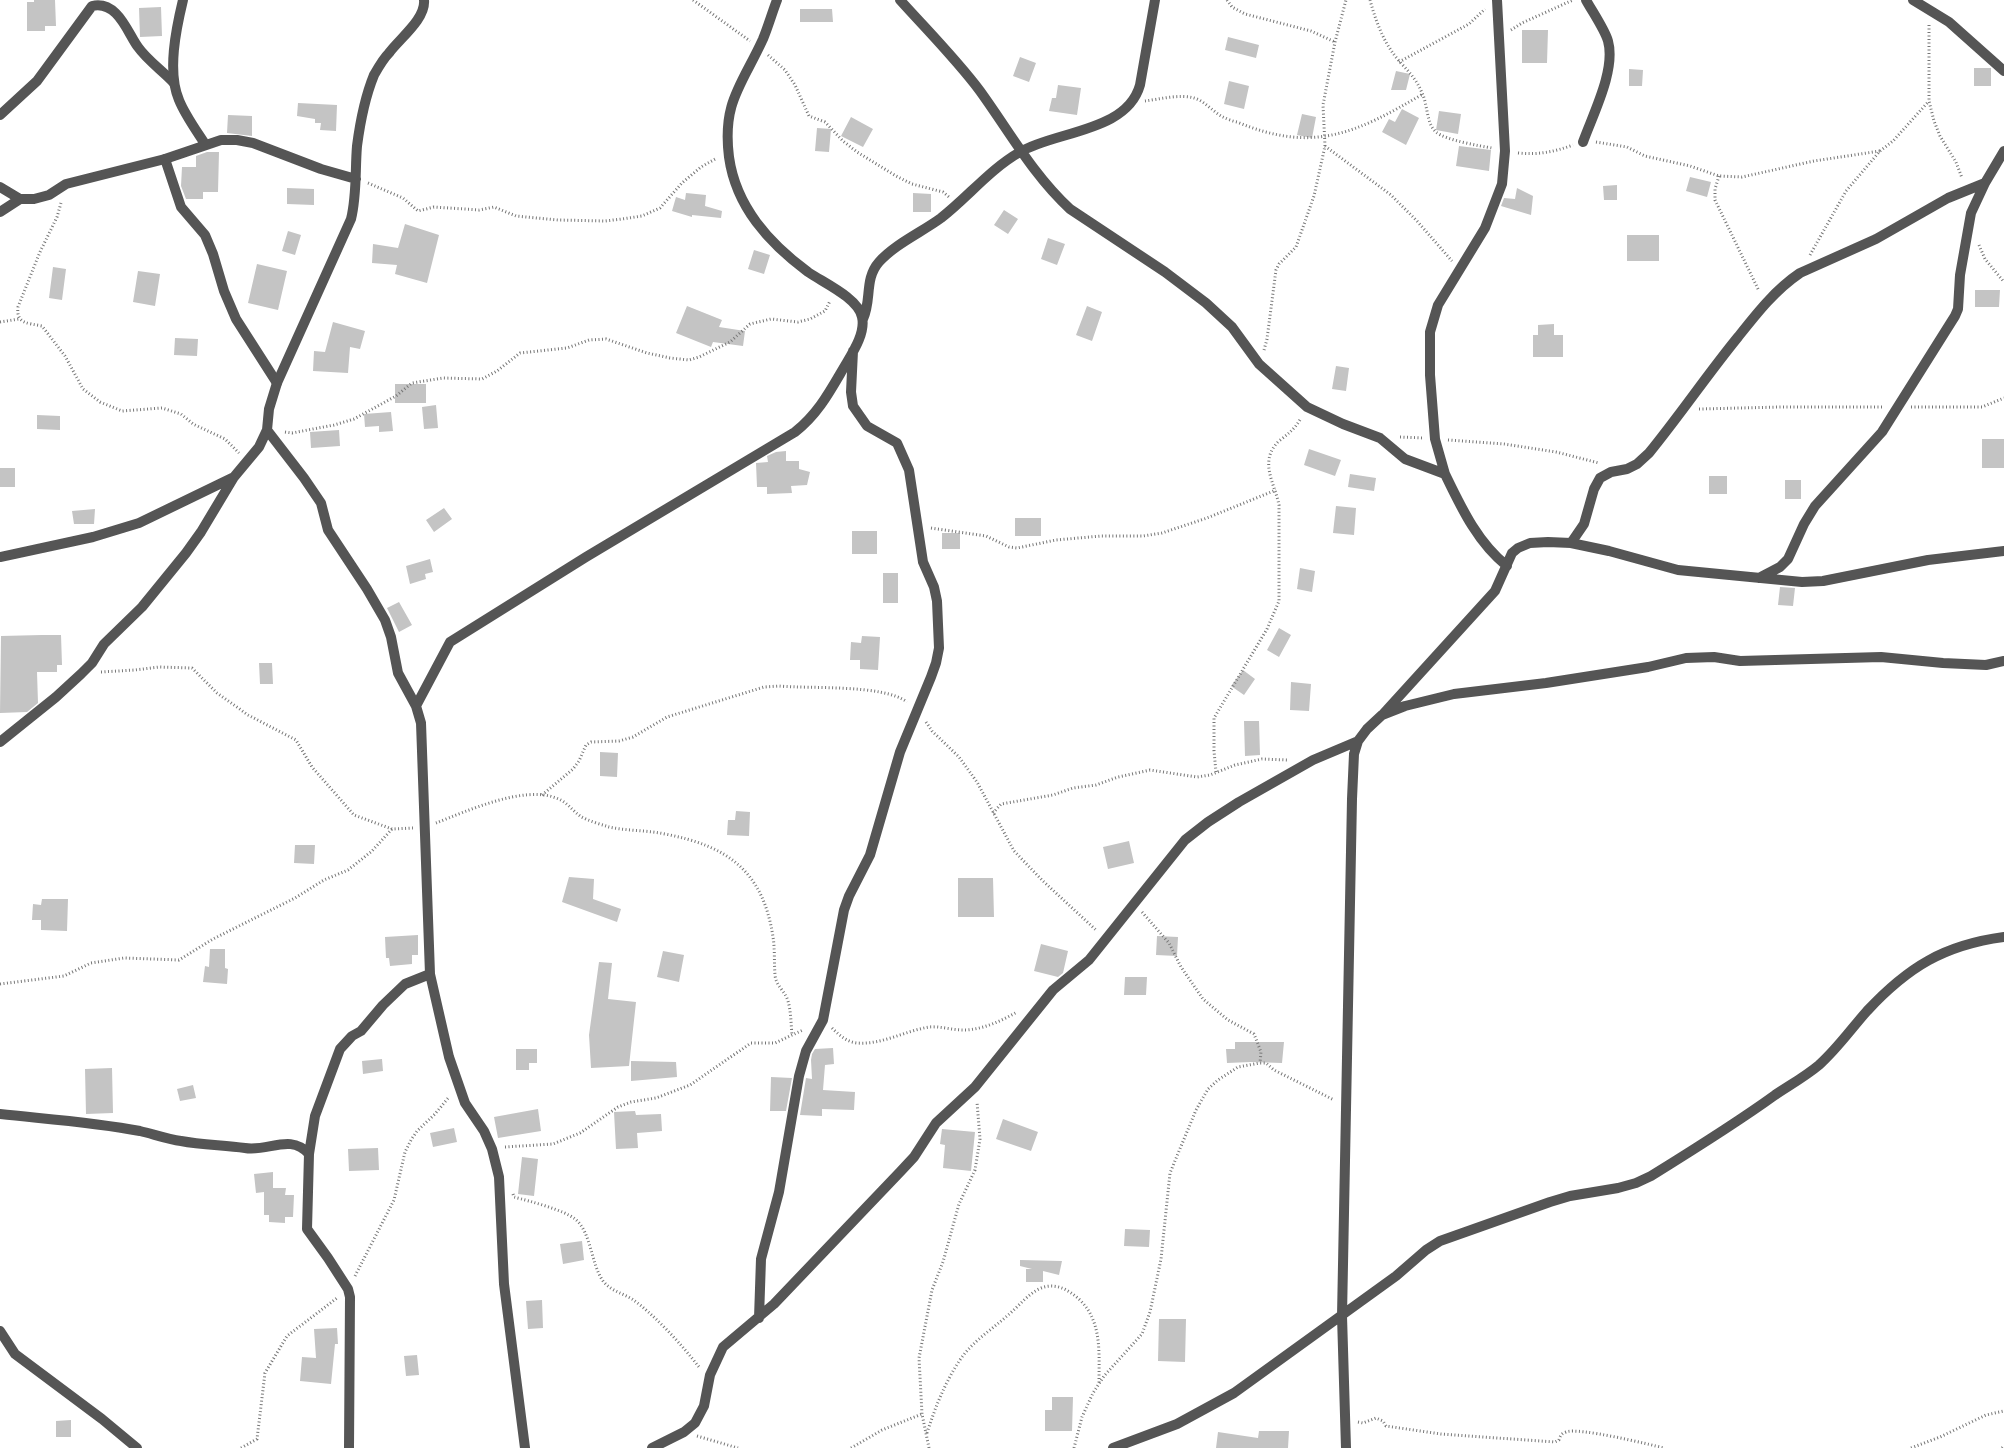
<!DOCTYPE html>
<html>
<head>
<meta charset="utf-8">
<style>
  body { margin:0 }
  canvas { display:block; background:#fff }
</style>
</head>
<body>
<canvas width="2004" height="1448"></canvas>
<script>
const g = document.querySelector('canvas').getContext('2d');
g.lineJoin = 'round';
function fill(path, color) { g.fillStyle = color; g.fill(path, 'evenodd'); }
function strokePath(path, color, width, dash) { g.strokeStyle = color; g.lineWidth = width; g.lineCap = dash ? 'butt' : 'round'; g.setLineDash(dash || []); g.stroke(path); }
fill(new Path2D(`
  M34,0H55L56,26H45V31H27V2H34Z
  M161,7L162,36L140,37L139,8Z
  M800,9H832L833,22H800Z
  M1522,30H1548L1547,63H1522Z
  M1228,37L1259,45L1256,58L1225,50Z
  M1020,57L1036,63L1029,82L1013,76Z
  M1974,68H1991V86H1974Z
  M1629,69L1643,70L1642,86H1629Z
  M1396,71L1410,74L1406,90H1391Z
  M1229,81L1249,86L1244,109L1224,104Z
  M1058,85L1081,88L1077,115L1049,111L1052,98H1056Z
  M298,103L337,105L336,131L320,130L321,123H315V119L297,116Z
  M1402,109L1419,118L1406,145L1382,132L1389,119L1395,122Z
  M1439,111L1461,114L1458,134L1436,130Z
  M1302,114L1316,117L1312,138L1297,135Z
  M228,115L252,116V136L227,133Z
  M851,117L873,129L863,147L841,136Z
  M817,128L831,129L829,152L815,151Z
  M1459,146L1491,150L1489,171L1456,166Z
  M207,152H219L218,192H203V199H186L181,186L182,167H196V156Z
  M1690,177L1711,182L1707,197L1686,191Z
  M1617,185V200H1604L1603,186Z
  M287,188L314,189V205L287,204Z
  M1517,188L1533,196L1531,215L1501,206L1504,198L1515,199Z
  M686,193L706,195L705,206L722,211L721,218L692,215V217L672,211L676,197L685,200Z
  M913,193L931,194V212H913Z
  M1004,210L1018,219L1008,234L994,225Z
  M405,224L439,235L427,283L395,274L397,265L372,263L373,244L398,248Z
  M288,231L301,235L295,255L282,251Z
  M1627,235H1659V261H1627Z
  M1048,238L1065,244L1057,265L1041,259Z
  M754,250L770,255L764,274L748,269Z
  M257,264L287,271L278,310L248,303Z
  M53,267L66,269L62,300L49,298Z
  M138,271L160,274L155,306L133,302Z
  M1975,290H2000L1999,307H1975Z
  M687,306L722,320L719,327L745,331L743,346L713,342L711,347L676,333Z
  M1087,306L1102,312L1092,341L1076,335Z
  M333,322L365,331L360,349L350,347L348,373L313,371L314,351L325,352Z
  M1554,324V335H1563V357H1533V335H1538V325Z
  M175,338L198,339L197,356L174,355Z
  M1336,366L1349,368L1346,391L1332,389Z
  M395,384H426V403H395Z
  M436,405L438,428L424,429L422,407Z
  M391,412L393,431L379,432V426L365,427L364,414Z
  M37,415L60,416V430L37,429Z
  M339,430L340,446L311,448L310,432Z
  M1982,439H2004V468H1982Z
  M1309,449L1341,460L1335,476L1304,465Z
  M786,451V461H799V469L810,472L807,485L791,486L792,493L767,494V487H757L756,463L768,462L767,456L776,452Z
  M0,468H15V487H0Z
  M1350,474L1376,478L1374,491L1348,487Z
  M1709,476H1727V494H1709Z
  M1785,480H1801V499H1785Z
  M1336,506L1356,508L1354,535L1333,533Z
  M444,508L452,519L434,532L426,520Z
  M95,509L94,524H74L72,511Z
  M1015,518H1041V536H1015Z
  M852,531H877V554H852Z
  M942,533H960V549H942Z
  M430,559L433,572L425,574L426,579L410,584L406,566Z
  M1300,568L1315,571L1312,592L1297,589Z
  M883,573H898V603H883Z
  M1780,587L1795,588L1793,606L1778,605Z
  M399,602L412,625L399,632L387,608Z
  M1279,628L1291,635L1279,657L1267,650Z
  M42,635H61L62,665H57V672H37L38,703L27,712L0,713L1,636Z
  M862,636L880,637L878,670L860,669V660H850L851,642L861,643Z
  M259,663H272L273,684H260Z
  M1243,670L1255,679L1244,695L1231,686Z
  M1291,682L1311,684L1309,711L1290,710Z
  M1244,721H1259L1260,755L1245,756Z
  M600,752L618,753L617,777L600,776Z
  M736,811L750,812L749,836L727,835L728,820H735Z
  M1129,841L1134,863L1108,869L1103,847Z
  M295,845H315L314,864L294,863Z
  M569,877L594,879L593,899L621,909L617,922L562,902Z
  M958,878H993L994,917H958Z
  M42,899H68L67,931L41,930V920H32L33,904L41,905Z
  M418,935V955H412V964L390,966L389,958H386L385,937Z
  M1157,936L1178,937L1177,956L1156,955Z
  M1041,944L1068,951L1063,973L1058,977L1034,971Z
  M210,949H225V968L228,969L227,984L203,982L205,966L209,967Z
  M663,951L684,955L679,982L657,977Z
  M599,962L612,963L608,999L636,1002L629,1066L591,1068L589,1035Z
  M1125,977H1147L1146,995H1124Z
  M1235,1042H1284L1282,1063L1251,1062L1227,1063L1226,1049H1235Z
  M833,1048L834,1064L825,1065L823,1090L855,1092L854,1110L822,1109V1116L800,1115L806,1078L812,1079L811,1060L812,1054L815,1049Z
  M516,1049H537V1063H529V1070H516Z
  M382,1059L383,1071L363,1074L362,1061Z
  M631,1061L676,1062L677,1077L631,1081Z
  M112,1068L113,1113L86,1114L85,1069Z
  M771,1077L792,1078L786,1111H770Z
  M193,1085L196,1098L180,1101L177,1089Z
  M538,1109L541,1131L498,1138L494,1117Z
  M635,1111L636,1115L661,1114L662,1131L637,1133L638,1148L616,1149L614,1112Z
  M1003,1119L1038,1132L1031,1151L996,1139Z
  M454,1128L457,1142L433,1147L430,1133Z
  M942,1129L975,1132L971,1171L943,1168L945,1145L940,1144Z
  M378,1148L379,1170L349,1171L348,1149Z
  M522,1157L538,1159L534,1196L518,1194Z
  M273,1172V1188H286L285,1195H294L293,1217H285V1223L269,1222V1215H264V1192L256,1193L254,1174Z
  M1125,1229L1150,1230L1149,1247L1124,1246Z
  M582,1241L584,1260L563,1264L560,1244Z
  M1020,1260L1062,1261L1059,1275L1043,1271V1282H1026V1269H1032L1020,1266Z
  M542,1300L543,1328L528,1329L526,1301Z
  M1159,1319H1186L1185,1362L1158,1361Z
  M337,1328L338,1344H335L331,1384L300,1381L302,1357L316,1358L314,1329Z
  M417,1355L419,1375L406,1376L404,1356Z
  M1052,1397H1073L1072,1431H1045V1410H1052Z
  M71,1420V1437H56V1421Z
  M1259,1431H1289L1288,1448H1216L1218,1432L1258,1438Z`), '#c4c4c4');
strokePath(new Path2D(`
  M693,0L750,41
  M1227,0L1232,7L1245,14L1311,31L1335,42
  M1370,0C1376,22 1384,44 1400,62C1409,72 1417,80 1422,93C1428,105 1426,123 1436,132C1445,140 1480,146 1492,148
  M1929,25V101L1934,121L1940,136L1956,162L1962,178
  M1511,30L1522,23L1573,0
  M768,55L785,70L795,85L809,116L825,122L843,141L857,152L896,176L912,184L943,192L949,197
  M1399,62L1469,24L1485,9
  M1145,101C1160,99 1180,94 1194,98C1205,101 1213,112 1223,117C1227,119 1232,121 1237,122C1314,154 1356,133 1423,94
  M1596,142L1627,147L1645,156L1690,166L1719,176L1742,177L1814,161L1880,151
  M1325,146L1391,195L1417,221L1452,261
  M1518,153C1538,155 1554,152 1573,145
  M1719,176L1715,189V200L1759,291
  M368,183L403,198L418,211L434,207L479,210L494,207L516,216L558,220L605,221L622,219L642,216L660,208L682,183L701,167L717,158
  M61,203L57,217L40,252L18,307C16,324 28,323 42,326L65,356L83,389L100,402L122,411L162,408L181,414L193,424L225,439L239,453
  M1979,245L1985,259L2004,282
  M1810,255L1846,191L1880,151L1893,141L1929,101
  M0,322L19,319
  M1264,350L1267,339L1276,270L1279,264L1296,247L1314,196L1325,146L1323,105L1335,42L1346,0
  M1911,407H1982L2004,398
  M1699,409L1781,407H1883
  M285,432L292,433L334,425L354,419L396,396L412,383L443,378L482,379L497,371L520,353L567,348L589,340L606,339L647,353L670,358L689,360L699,357L730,342L750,324L771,319L798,322L810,319L825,311L830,301
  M1400,437L1424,438
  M1448,440L1504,444L1556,452L1599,463
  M931,528L986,536L1009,547L1017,548L1056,540L1101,536H1143L1162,533L1207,518L1276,490
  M101,672L135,670L159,667L192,668L217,693L227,700L248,715L296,740L312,767L354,815L392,829L413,828
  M926,722L932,731L959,757L977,782L1014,851L1043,881L1096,930
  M1216,772L1214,751V718L1267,629L1279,601V505C1275,484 1258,461 1279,441C1288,434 1295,429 1301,418
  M542,795L573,769L579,761L586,745L591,742L619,741L633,737L667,717L764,687L779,686C811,689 883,684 907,702
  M993,813L1001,804L1053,795L1073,788L1096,785L1118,777L1150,770L1197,777L1210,775L1235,765L1262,759L1288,760
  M436,823C467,811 524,785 556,798C566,801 572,810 580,816C588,821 600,824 609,827C627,831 646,830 665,834C728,846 763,871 773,937C775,949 774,962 775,975C776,986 785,991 788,1001C791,1011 791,1025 792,1035
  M1142,912L1169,943L1181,967L1203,999L1228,1020L1254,1034L1261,1052L1260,1063H1266L1274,1070L1334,1100
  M0,984L64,976L91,963L124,958L179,960L213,939L295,898L324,880L348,870L372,851L392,829
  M832,1028C839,1035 847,1042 857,1043C881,1045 905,1031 929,1027C940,1026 952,1030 963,1030C982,1030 1001,1021 1017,1012
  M505,1147L553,1144L580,1133L618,1107L631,1102L656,1098L690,1085L751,1043H775L803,1030
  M513,1194L514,1197C529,1201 564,1210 575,1219C591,1231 591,1264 603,1281C611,1291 622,1293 632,1299C655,1315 682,1345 699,1367
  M355,1276L394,1200L405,1152L411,1140L417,1131L435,1114L449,1097
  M1358,1422L1363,1423L1376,1418L1383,1421L1386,1426L1441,1434L1555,1442L1559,1440C1560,1436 1562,1433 1566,1432C1578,1427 1648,1444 1664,1448
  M927,1433C935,1408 944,1385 958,1363C970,1343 990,1331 1007,1316C1018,1307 1027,1295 1039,1289C1049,1284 1060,1286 1068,1291C1103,1312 1099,1348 1099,1383
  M697,1436L738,1448
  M241,1448L257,1439L265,1373L287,1336L337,1298
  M851,1448L882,1430L922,1414
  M929,1448L922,1414L919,1358L932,1290L943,1262L959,1204L975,1170L980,1139L977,1102
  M1074,1448L1082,1417L1093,1393L1104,1376L1142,1334L1150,1312L1161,1259L1170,1173L1196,1110L1208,1089L1218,1080L1238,1067L1260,1063
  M1911,1448L1940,1437L1986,1415L2004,1411
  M2002,1448L2004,1446`), '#777', 3, [1, 2.5]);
strokePath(new Path2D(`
  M0,115L37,81L92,6C118,0 128,34 138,47C147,60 163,71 174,83
  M165,159L181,207L205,235L213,254L224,291L236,319L277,383`), '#555', 10);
strokePath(new Path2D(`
  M183,0C176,29 167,72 179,100C185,115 196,130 205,144
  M900,0C927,30 956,59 980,91C1009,131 1033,175 1070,209L1165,272L1206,303L1232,327L1259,364L1307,407L1343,424L1380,438L1405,459L1445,474C1461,507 1477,542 1507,566
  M1913,0L1949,22L2004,71
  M1583,142C1593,114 1616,70 1608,41C1605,30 1592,11 1586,0
  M0,187L20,199
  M0,212L20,199H34L49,195L66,184L165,159L221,140H237L253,143L321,169L356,179
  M863,319C872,300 864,279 879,262C895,244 922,232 941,218C968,197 990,169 1020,152C1056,131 1127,132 1140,85L1155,0
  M267,430L304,478L321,503L328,530L367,589L385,620L391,637L398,673L416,706L421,723L430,974L449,1057L465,1103L484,1131L492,1149L499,1177L504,1284L525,1448
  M1445,474L1435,439L1430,375V332L1438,305L1485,228L1502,184L1505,151L1497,0
  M1571,543L1584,524L1594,489L1600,478L1611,472L1627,469L1637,464L1649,453C1680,415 1707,375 1738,337C1757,313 1775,290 1800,273L1876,239L1948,198L1985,183
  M0,557L93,537L139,523L234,477
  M1759,578L1780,567L1788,559L1804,524L1815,506L1882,432L1955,316L1958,309L1960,275L1971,213L1985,183L2004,151
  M416,706L450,642L586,557L795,432C817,415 829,393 843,369C851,355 866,334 862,317C858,298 824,283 808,272C769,243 736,207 729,157C722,102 742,85 763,39C768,27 772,13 777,0
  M1384,713L1495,591L1512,553L1518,548L1530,543L1548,542L1571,543L1609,551L1678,570L1802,582L1823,581L1928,560L2004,551
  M0,742L56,697L81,674L92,663L104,644L142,607L186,553L201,532L234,477L259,447L267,430L269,409L277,383L351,219C357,195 355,170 357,146C360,123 365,97 374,75C378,68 383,59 389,53C399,39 426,19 424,0
  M0,1114C46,1119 94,1122 140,1131C153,1134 167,1139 181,1141C202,1145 224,1145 245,1148C269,1152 290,1133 309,1154L307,1229L328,1258L348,1289L350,1297L349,1448
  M309,1154L315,1116L340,1049L352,1036L361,1031L383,1005L405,984L430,974
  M759,1318L761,1259L779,1192L799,1076L806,1051L823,1020L844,910L849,896L870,855L900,752L931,677L936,663L939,648L937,601L934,587L923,562L909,470L897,443L867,426L853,406L851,392L853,351
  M0,1331L15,1354L102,1419L137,1448
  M652,1448L684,1432L695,1423L704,1406L710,1375L723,1347L774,1304L900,1172L914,1157L936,1123L975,1087L1053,990L1089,960L1185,840L1208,822L1239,802L1313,760L1358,741
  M1113,1448L1177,1424L1234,1393L1396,1276L1426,1250L1440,1241L1550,1202L1570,1196L1618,1188L1636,1183L1651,1176C1693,1150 1735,1124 1775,1095C1790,1085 1806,1076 1819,1065C1837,1049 1851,1029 1867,1011C1908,967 1944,945 2004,937
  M1346,1448L1342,1316L1352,799L1354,754L1358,741L1367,729L1382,715L1405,706L1454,694L1546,683L1648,667L1686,658L1714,657L1740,661L1881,657L1943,663L1986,665L2004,661`), '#555', 10);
</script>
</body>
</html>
